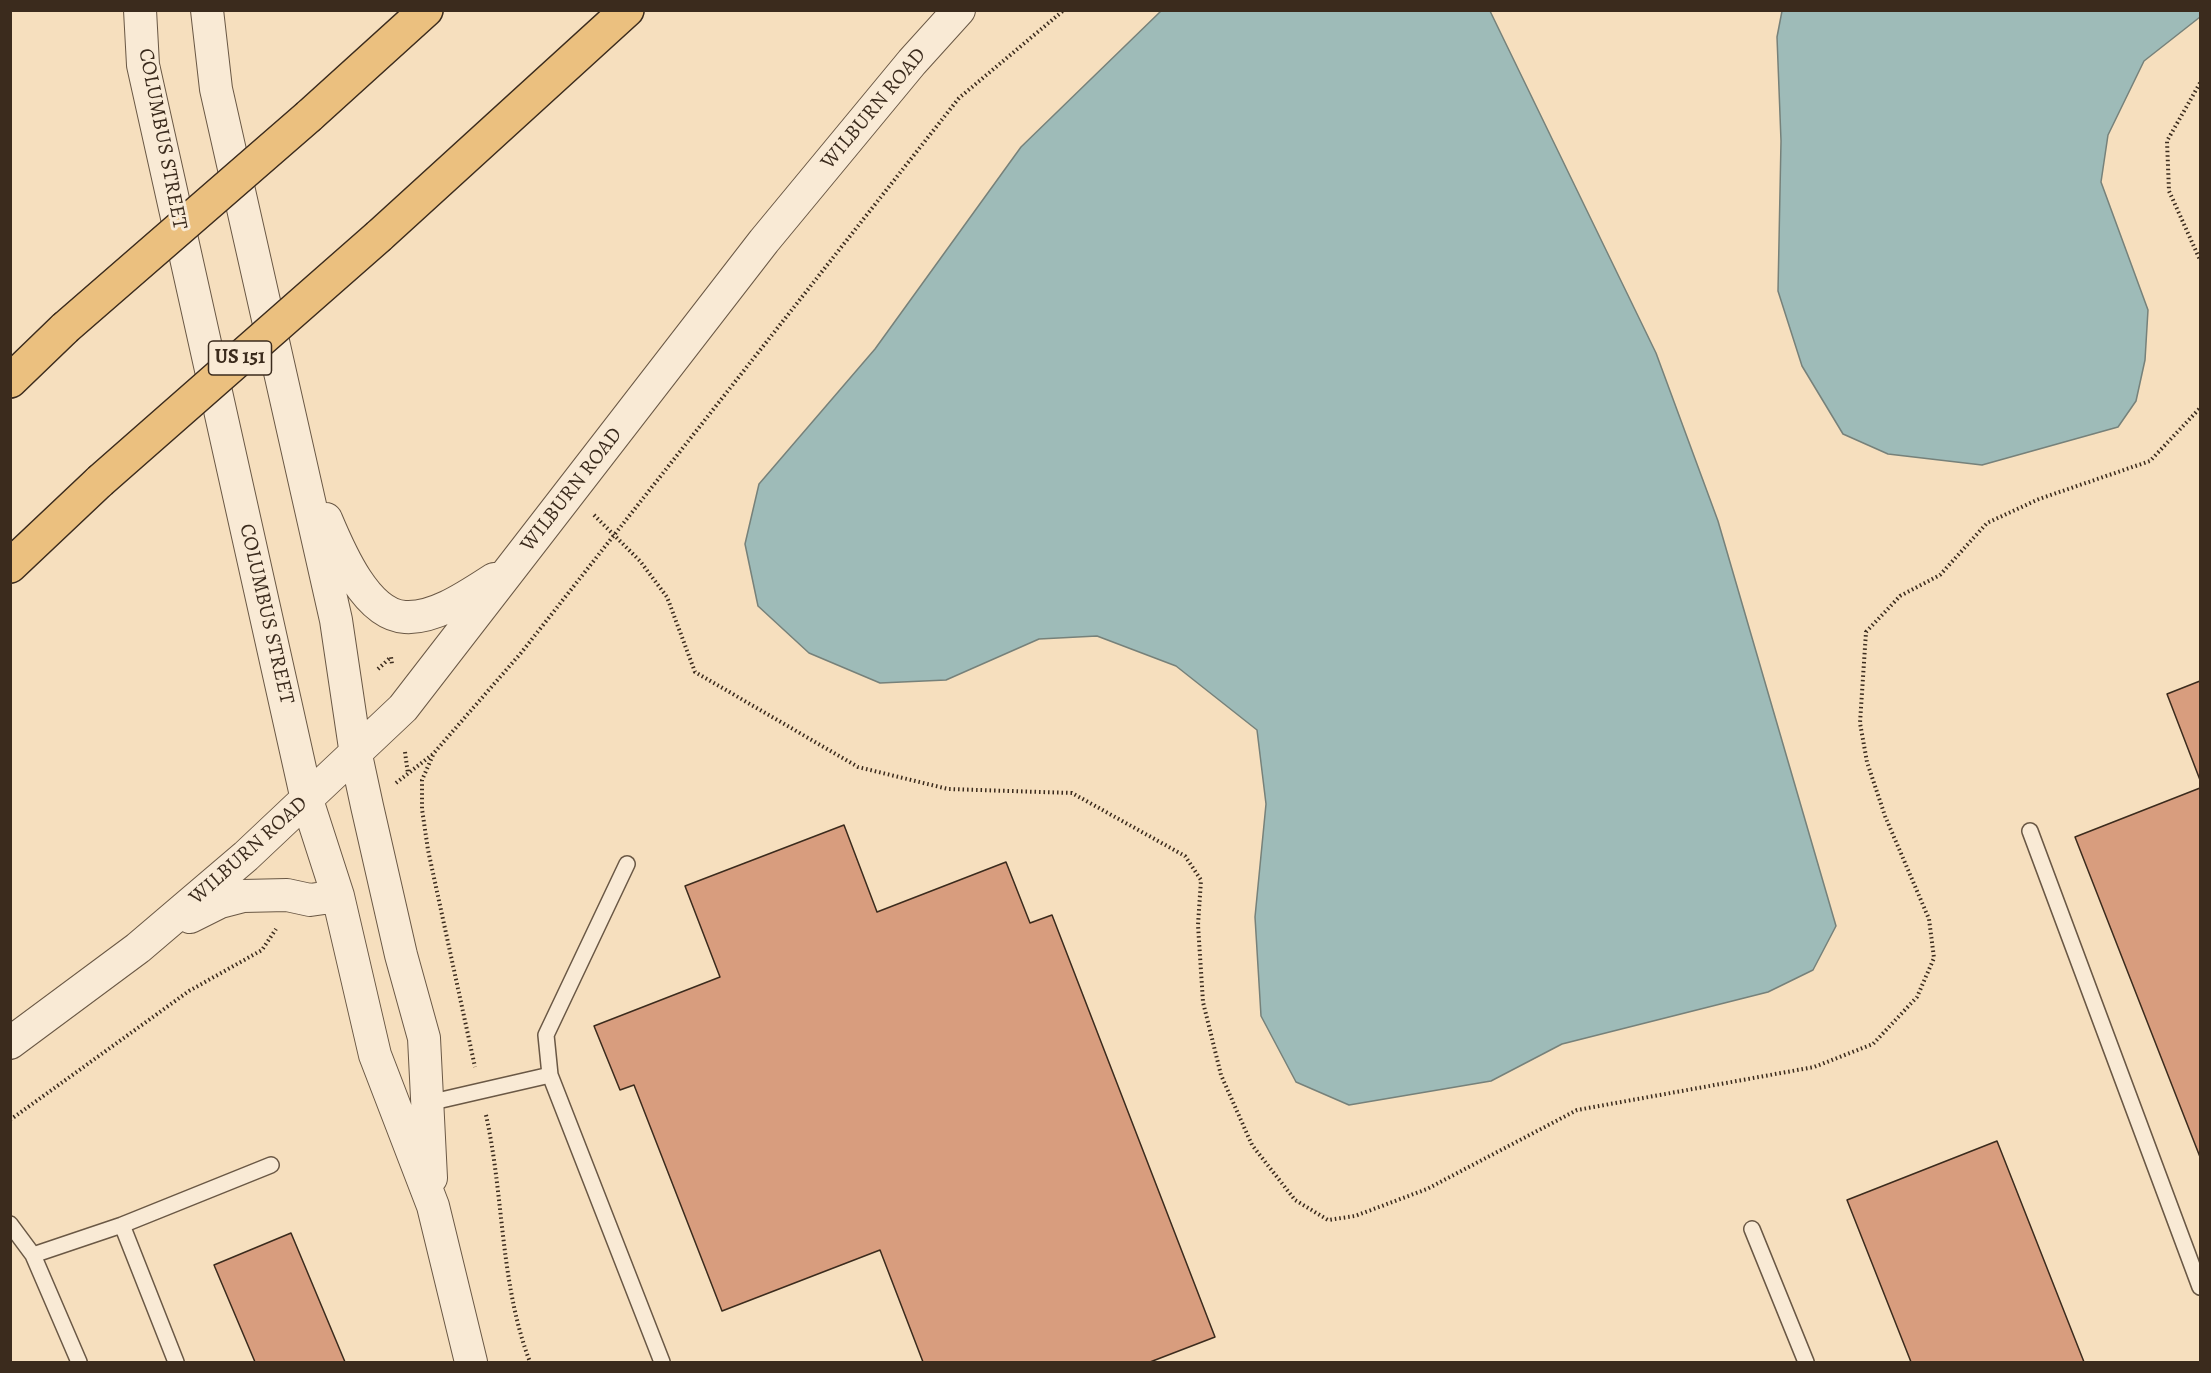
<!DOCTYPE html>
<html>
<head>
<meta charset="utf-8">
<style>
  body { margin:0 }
  #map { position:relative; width:2211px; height:1373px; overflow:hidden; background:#f6dfbe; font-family:Alegreya,serif }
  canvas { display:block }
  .frame { position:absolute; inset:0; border:12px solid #3b2b1d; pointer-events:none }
</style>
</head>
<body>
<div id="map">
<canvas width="2211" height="1373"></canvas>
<div class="frame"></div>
</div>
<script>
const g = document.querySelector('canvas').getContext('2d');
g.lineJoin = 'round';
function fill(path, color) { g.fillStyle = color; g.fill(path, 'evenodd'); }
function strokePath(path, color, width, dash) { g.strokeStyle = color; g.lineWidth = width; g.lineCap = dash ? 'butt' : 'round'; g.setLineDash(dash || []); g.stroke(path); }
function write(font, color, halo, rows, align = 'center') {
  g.font = font + ' Alegreya,serif'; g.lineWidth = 6; g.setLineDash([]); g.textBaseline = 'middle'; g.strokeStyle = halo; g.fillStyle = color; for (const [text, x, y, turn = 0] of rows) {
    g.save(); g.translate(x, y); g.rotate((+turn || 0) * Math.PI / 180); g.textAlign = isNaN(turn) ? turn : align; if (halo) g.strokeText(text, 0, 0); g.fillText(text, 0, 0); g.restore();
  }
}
const water = new Path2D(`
  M1161,11H1490L1656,353L1718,521L1836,926L1813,970L1768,992L1562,1044L1491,1081L1349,1105L1296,1082L1261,1016L1255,917L1266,804L1257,730L1176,666L1097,636L1039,639L946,680L880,683L809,653L758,606L745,544L759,484L875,349L1021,147Z
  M1782,11H2200V17L2144,61L2108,135L2101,182L2148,310L2145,360L2136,401L2118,427L1982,465L1888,454L1843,434L1802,366L1778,291L1781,141L1777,37Z`);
fill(water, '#9ebbb8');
strokePath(water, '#76817a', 1.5);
const building = new Path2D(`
  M2200,681V780L2167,694Z
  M2200,788V1157L2075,837Z
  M844,825L877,912L1006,862L1030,923L1052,915L1215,1337L1150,1362H923L880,1250L722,1311L634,1085L620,1090L594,1026L720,977L685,886Z
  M1997,1141L2084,1362H1911L1847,1200Z
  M291,1233L345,1362H255L214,1265Z`);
fill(building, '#d89d7e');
strokePath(building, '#3b2b1d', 1.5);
const service = new Path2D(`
  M2030,831L2200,1287
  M627,864L546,1035L550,1075L662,1362
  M424,1104L550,1075
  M10,1224L33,1255L79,1362
  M122,1225L271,1165
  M1752,1229L1806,1362
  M33,1255L122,1225L176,1362`);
const minor = new Path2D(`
  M140,10L143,65L307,800L338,896L375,1055L433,1206L471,1362
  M207,10L216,89L336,620L356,755L367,806L401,955L424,1038L431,1178
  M326,519C339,550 366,615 405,617C435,619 469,595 494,579
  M190,917L220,902L243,896L287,895L310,900L338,896
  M10,1043L138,948L246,856L403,708L764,241L912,62L959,10`);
const motorway = new Path2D(`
  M309,116L426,10
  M379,236L627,10
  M10,381L65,328
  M10,566L100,481`);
strokePath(service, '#6a5845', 18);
strokePath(minor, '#6a5845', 34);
strokePath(motorway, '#3b2b1d', 36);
strokePath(new Path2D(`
  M2200,83L2167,141L2169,191L2200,260
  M594,515L640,561L667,597L695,672L858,767L948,789L1072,793L1185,856L1201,880L1198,925L1203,1002L1221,1075L1252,1145L1295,1200L1328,1220L1355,1216L1427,1189L1577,1110L1814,1067L1873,1044L1917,997L1934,958L1929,919L1885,816L1867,762L1860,723L1866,632L1900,596L1940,575L1987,523L2039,499L2150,461L2200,408
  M378,669L391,657L392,664
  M405,752L408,774
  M433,755L422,780V809L428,850L475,1067
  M396,783L433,754L521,653L959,98L1064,10
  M486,1115C504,1196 500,1284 530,1362
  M10,1120L189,991L262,950L276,929`), '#3b2b1d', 4, [1.5, 3]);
strokePath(service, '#f9ead5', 15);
strokePath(minor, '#f9ead5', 32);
strokePath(motorway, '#ebc07f', 33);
const motorwayBridge = new Path2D(`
  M65,328L309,116
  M100,481L379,236`);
strokePath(motorwayBridge, '#3b2b1d', 36, []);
strokePath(motorwayBridge, '#ebc07f', 33);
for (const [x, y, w] of [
  [240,358,63]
]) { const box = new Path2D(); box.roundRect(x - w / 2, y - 17, w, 34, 4.5); g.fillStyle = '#f9ead5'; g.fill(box); strokePath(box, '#3b2b1d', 1.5); }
write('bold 20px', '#3b2b1d', null, [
  ["US 151",240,358]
]);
write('21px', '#3b2b1d', '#f9ead5', [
  ["WILBURN ROAD",874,109,-50],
  ["COLUMBUS STREET",162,139,79],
  ["WILBURN ROAD",572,490,-52],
  ["COLUMBUS STREET",266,614,77],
  ["WILBURN ROAD",249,851,-42]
]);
</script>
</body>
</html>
